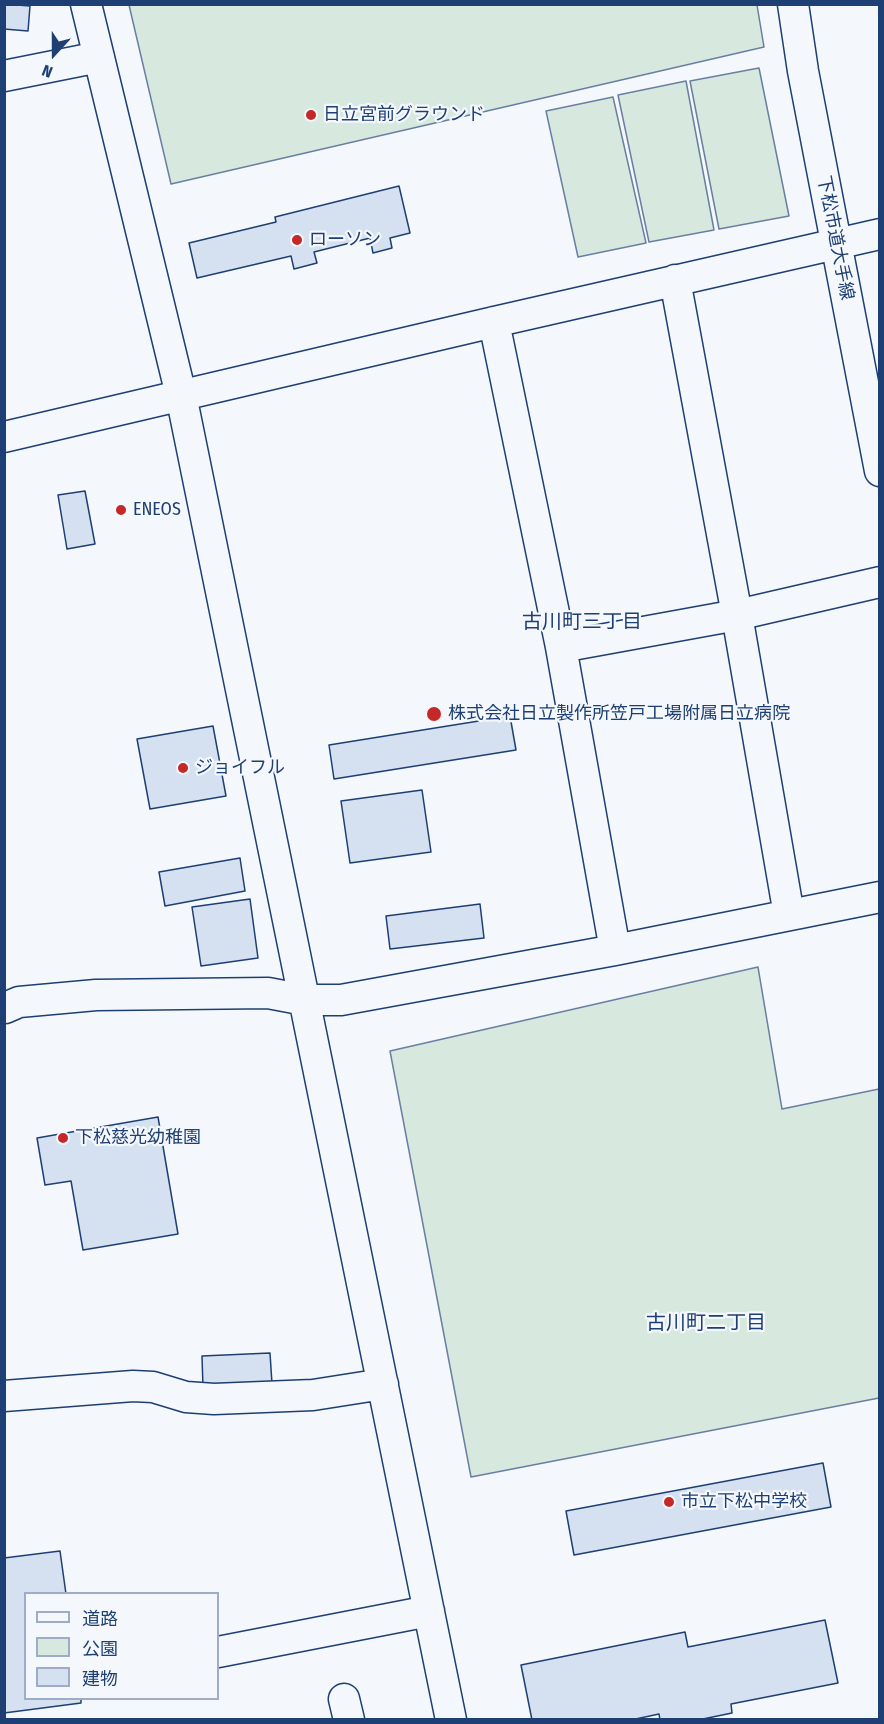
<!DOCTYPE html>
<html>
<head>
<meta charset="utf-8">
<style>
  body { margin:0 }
  #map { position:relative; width:884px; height:1724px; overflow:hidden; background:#f4f7fb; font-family:"Fira Sans Condensed","Noto Sans JP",sans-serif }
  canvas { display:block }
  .frame { position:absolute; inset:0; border:6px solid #1d3f73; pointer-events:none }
  .legend { position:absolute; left:24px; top:1592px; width:195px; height:108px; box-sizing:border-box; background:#f4f7fb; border:2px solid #9eadc5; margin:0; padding:8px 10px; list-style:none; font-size:18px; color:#1d3f73 }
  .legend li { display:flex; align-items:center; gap:12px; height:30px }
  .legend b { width:30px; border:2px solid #9eadc5 }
  .north { position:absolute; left:24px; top:24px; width:60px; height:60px; -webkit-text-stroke:4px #f4f7fb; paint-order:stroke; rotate:201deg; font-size:16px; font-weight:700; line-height:24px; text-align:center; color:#1d3f73 }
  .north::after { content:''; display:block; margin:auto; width:21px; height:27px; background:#1d3f73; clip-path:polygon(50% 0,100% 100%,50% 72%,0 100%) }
</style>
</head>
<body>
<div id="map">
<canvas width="884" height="1724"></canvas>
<div class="frame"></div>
<ul class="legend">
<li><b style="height:8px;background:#f4f7fb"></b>道路</li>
<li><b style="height:16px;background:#d7e8df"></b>公園</li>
<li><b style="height:16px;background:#d5e0f0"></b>建物</li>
</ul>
<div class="north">N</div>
</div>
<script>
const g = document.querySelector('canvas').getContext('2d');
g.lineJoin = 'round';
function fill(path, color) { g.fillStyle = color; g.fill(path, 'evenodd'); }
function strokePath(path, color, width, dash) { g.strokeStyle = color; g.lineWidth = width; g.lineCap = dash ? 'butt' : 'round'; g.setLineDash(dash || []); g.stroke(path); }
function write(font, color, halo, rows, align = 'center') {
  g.font = font + ' "Fira Sans Condensed","Noto Sans JP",sans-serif'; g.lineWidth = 4.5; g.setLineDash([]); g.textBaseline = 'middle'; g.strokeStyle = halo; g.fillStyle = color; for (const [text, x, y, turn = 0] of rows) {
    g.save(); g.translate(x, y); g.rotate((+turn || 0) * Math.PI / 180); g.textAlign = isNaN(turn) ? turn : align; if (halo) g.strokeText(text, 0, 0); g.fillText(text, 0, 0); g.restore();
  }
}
const green = new Path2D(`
  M129,5H757L764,47L171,184Z
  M759,68L789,216L719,229L690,81Z
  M686,81L714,230L649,242L618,95Z
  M613,97L646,243L578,257L546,111Z
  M758,967L782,1109L879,1089V1398L471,1477L390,1051Z`);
fill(green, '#d7e8df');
strokePath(green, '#687fa3', 1.5);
const building = new Path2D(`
  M4,4L30,6L28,31L4,29Z
  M399,186L410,233L390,238L392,248L373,253L370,238L314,252L317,263L294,269L291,256L197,278L189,243L276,222L275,217Z
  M85,491L95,544L67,549L58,495Z
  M510,716L516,750L334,779L329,745Z
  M213,726L226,796L150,809L137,739Z
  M422,790L431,852L350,863L341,801Z
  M240,858L245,891L165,906L159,872Z
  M250,899L258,958L201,966L192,907Z
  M480,904L484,938L390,949L386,916Z
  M158,1117L178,1234L83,1250L71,1181L45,1185L37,1138Z
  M270,1353L272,1384L203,1388L202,1356Z
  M823,1463L831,1507L574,1555L566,1511Z
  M60,1551L66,1594H26V1698H81V1703L4,1713V1558Z
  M825,1620L838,1683L731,1704L732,1713L698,1720H660L659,1714L631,1720H532L521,1665L685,1632L688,1647Z`);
fill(building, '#d5e0f0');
strokePath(building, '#1d3f73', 1.5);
const minor = new Path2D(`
  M86,4L181,395L451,1720
  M793,4L803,71L880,471
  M4,76L99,57
  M675,280L737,615L789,915
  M494,322L561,647L615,950
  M4,437L494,322L880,234
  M561,647L737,615L880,582
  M5,1008L19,1002L96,995L268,993L305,1000H341L615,950L880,897
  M4,1396L133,1386L153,1387L186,1397L214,1399L313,1395L383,1384
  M218,1652L429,1611
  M344,1699L349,1720`);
strokePath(minor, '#1d3f73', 33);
strokePath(minor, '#f4f7fb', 30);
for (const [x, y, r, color] of [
  [311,115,6,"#c62828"],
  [297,240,6,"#c62828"],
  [121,510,6,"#c62828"],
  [434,714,8,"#c62828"],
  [183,768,6,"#c62828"],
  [63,1138,6,"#c62828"],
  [669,1502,6,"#c62828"]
]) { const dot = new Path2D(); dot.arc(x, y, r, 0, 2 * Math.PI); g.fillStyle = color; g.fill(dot); strokePath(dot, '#f4f7fb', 2); }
write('18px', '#1d3f73', '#f4f7fb', [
  ["日立宮前グラウンド",323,115],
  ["ローソン",309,240],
  ["ENEOS",133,510],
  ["株式会社日立製作所笠戸工場附属日立病院",448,714],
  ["ジョイフル",195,768],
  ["下松慈光幼稚園",75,1138],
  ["市立下松中学校",681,1502]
], 'left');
write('18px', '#1d3f73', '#f4f7fb', [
  ["下松市道大手線",835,238,79]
]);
write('20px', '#1d3f73', '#f4f7fb', [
  ["古川町三丁目",582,622],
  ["古川町二丁目",706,1323]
]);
</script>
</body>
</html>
